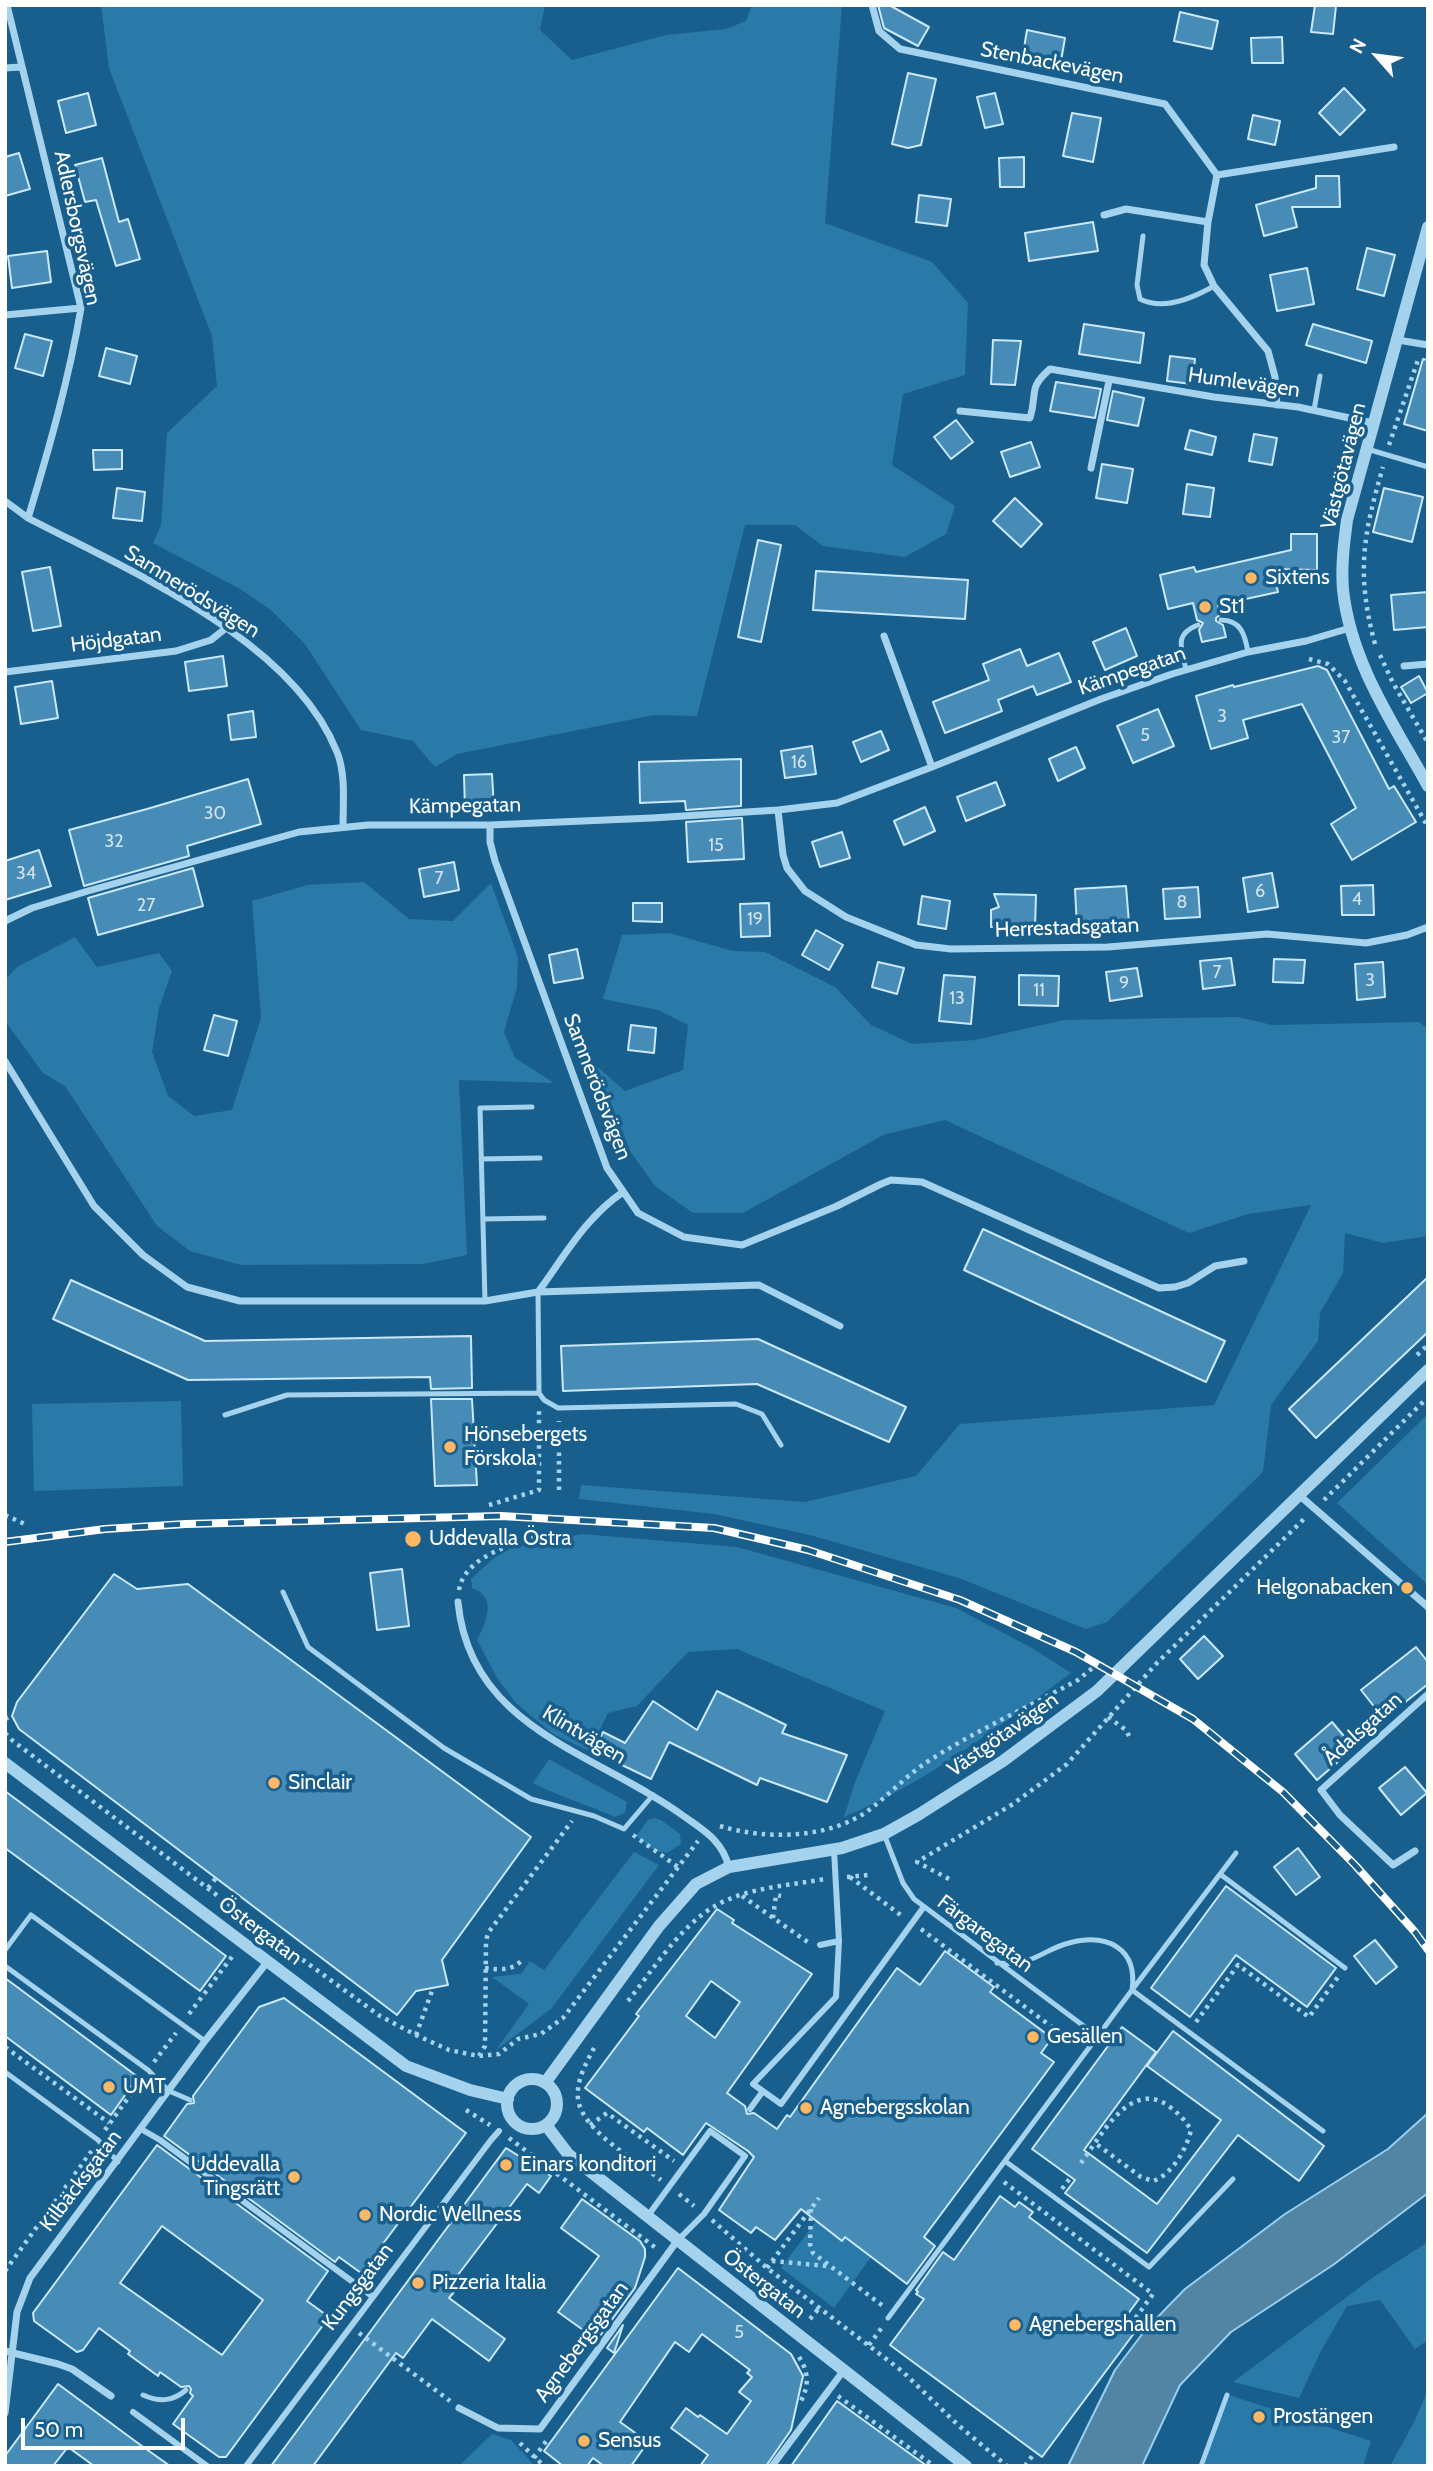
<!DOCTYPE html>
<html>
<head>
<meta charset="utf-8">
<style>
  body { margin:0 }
  #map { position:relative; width:1433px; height:2471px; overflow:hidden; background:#195f8d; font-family:Cabin,sans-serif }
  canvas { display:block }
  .frame { position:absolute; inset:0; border:7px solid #fff; pointer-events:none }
  .north { position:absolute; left:1342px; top:21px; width:70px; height:70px; -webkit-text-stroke:5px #195f8d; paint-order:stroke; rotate:298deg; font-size:19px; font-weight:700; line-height:28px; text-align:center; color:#fff }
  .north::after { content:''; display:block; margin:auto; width:24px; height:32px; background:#fff; clip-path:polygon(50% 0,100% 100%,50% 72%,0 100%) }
  .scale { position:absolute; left:21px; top:2418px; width:164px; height:32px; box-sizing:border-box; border:4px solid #fff; border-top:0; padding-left:9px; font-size:21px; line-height:24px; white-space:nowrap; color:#fff; -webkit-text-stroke:5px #195f8d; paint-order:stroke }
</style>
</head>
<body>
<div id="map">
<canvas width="1433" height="2471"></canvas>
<div class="frame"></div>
<div class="north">N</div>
<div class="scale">50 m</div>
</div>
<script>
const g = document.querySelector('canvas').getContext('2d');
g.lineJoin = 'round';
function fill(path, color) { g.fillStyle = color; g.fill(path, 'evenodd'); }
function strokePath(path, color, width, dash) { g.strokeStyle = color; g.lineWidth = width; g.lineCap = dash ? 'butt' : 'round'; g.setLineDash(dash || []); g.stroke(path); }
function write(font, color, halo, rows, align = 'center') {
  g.font = font + ' Cabin,sans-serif'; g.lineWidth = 7; g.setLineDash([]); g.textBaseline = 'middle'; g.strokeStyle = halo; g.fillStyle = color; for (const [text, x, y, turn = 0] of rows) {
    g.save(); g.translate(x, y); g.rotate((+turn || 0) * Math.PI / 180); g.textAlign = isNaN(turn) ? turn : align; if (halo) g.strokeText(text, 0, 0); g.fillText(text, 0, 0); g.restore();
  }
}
fill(new Path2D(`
  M101,5H545L540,30L572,60L666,35L726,29L746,21L752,5H842L825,223L932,262L968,303L965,375L903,394L892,465L955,506L946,534L905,557L823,546L795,525H745L697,716L654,715L457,754L435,767L413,741L361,730L305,644L272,611L242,590L153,543L161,525L167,433L217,386L212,336L109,68Z
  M364,882L409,919L453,921L491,883L518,957L517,987L504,1032L515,1058L554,1083L459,1080L467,1255L423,1264L241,1265L190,1251L157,1226L65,1086L43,1073L5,1021V980L17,967L75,937L97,967L159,953L172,971L159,1008L152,1052L168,1096L194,1116L232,1110L261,1018L252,901L307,885Z
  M669,933L733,951L765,952L835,987L871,1025L912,1044L975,1040L1064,1020L1238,1017L1272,1025L1419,1022L1428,1029V1236L1383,1243L1345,1233L1343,1273L1320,1313L1318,1341L1271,1405L1263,1472L1107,1622L1086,1629L959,1578L810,1535L714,1514L579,1499L581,1485L805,1502L916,1476L960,1424L1214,1405L1311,1205L1248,1214L1189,1233L945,1120L883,1135L743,1213H693L655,1186L630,1151L613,1108L585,1056L625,1091L683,1070L688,1025L658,1010L603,999L622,935Z
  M181,1401L183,1486L34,1491L32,1404Z
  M1428,1414V1585L1337,1503Z
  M582,1534L737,1547L956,1608L1032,1648L1071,1673C1000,1726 926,1783 844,1817L854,1785L885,1711L737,1649L688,1652L637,1706L608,1713L589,1751L553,1734L516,1703L497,1678L477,1640C486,1623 498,1597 472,1588L471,1579L494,1558L512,1548Z
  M549,1759L627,1802L625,1813L615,1817C588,1805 560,1797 533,1783Z
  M655,1818L661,1820L680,1834L681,1844L667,1853L655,1851L636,1836L648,1820Z
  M634,1852L659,1865L551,2009L496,2050L529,2004L492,1977L521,1974L530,1961L544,1970Z
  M816,2221L842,2240L845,2237L871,2257L834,2308L781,2268Z
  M1428,2242V2340L1415,2349L1380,2300L1347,2306L1322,2349L1299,2398L1233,2382L1375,2276Z
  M1428,2390V2466H1390L1414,2422Z
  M1226,2394L1371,2441L1363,2466H1203Z
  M492,2434L511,2440L535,2466H459Z`), '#2979a9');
const water = new Path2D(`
  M1428,2113V2193L1333,2265L1231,2332L1180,2385L1142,2466H1068L1115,2370L1146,2329L1185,2289L1285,2214L1388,2149Z`);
fill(water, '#5284a4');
strokePath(water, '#98d0f1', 2);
const building = new Path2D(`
  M878,5H889L929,27L918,46L884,28Z
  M1315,5L1336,6L1333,34L1311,32Z
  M1180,12L1218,21L1212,49L1174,41Z
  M1027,30L1065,38L1061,61L1023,54Z
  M1282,37L1283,63H1252L1251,38Z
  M908,73L936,79L921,145L908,148L892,144Z
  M1344,88L1365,110L1340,135L1319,113Z
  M88,93L96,125L66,133L58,101Z
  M995,93L1003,124L985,128L977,97Z
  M1072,113L1101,118L1093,162L1063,156Z
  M1253,115L1280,121L1275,145L1248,139Z
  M19,153L30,189L5,196V157Z
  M1024,157V187H1000L999,158Z
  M102,158L119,222L128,219L140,259L116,266L96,200L85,202L75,165Z
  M1316,176H1339L1340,207H1292L1297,227L1264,236L1256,205L1316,188Z
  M919,195L951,199L947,226L916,222Z
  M1093,222L1098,251L1029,261L1025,233Z
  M1367,248L1395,255L1384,296L1357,289Z
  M47,251L51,282L12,288L8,256Z
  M1307,268L1314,304L1277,311L1270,275Z
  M1084,324L1144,333L1140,363L1079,354Z
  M1313,324L1372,341L1366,363L1306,345Z
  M25,334L52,341L43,376L15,368Z
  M993,340L1021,341L1015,385L991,384Z
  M106,348L137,356L130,384L99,376Z
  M1170,356L1195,359L1192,384L1167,381Z
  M1423,359L1428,360V431L1404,424Z
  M1056,382L1101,389L1095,418L1050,411Z
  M1113,391L1144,398L1138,426L1107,420Z
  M956,420L973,442L951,459L934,437Z
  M1190,430L1216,437L1212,455L1185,449Z
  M1254,434L1277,438L1272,465L1249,461Z
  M1031,442L1040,467L1010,477L1001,452Z
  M93,450H122V469L94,470Z
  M1102,464L1133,469L1127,503L1096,498Z
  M1187,484L1214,488L1210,517L1183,514Z
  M117,488L145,492L142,521L113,518Z
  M1384,488L1423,497L1412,542L1373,532Z
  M1015,498L1042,524L1021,547L993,521Z
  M1291,534H1317V570L1273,569L1278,592L1218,605L1220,615L1216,618V621L1223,625L1226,637L1202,642L1199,630L1203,623L1197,620L1193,603L1168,609L1160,575L1194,567L1196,572L1291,550Z
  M758,540L781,545L761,642L738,637Z
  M50,567L61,626L33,631L22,572Z
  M816,571L968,580L965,619L813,610Z
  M1428,592V627L1394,630L1391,595Z
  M1126,628L1137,656L1105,670L1093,642Z
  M1020,649L1027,666L1059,653L1071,682L1037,695L1033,686L998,700L1002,711L945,733L933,702L989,680L983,664Z
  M223,656L227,686L189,691L185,662Z
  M1318,666L1327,670L1389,789L1394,786L1416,822L1352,860L1331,824L1356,808L1302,704L1243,720L1248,738L1211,749L1196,696L1233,685L1234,687Z
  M1419,676L1428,693L1411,703L1401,687Z
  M52,681L58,718L21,724L15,687Z
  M1158,709L1174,746L1133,763L1117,726Z
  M253,711L256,737L231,740L228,715Z
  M881,731L889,750L861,762L853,742Z
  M812,746L816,774L785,778L781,751Z
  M1076,747L1085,768L1058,781L1049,759Z
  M741,759V806L686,810L685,801L640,803L639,762Z
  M492,774L494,809L465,810L464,775Z
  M248,779L261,824L187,846L189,856L84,886L69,830L147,809Z
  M996,782L1005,805L966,821L957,797Z
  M925,807L935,831L904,845L894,821Z
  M742,818L744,859L688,862L686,822Z
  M842,832L850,858L820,867L812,842Z
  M39,850L51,886L5,900V861Z
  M454,862L459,890L424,897L419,869Z
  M193,868L203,906L98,935L88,898Z
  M1272,873L1278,907L1248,912L1243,878Z
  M1373,885L1374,915H1342L1341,886Z
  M1126,886L1129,923L1077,927L1075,889Z
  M1198,887L1200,917L1165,919L1163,889Z
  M994,894L1036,895L1035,928L991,927V910L999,907Z
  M922,896L950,901L946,929L918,924Z
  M633,903H662V922L633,921Z
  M769,903L770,936L741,937L740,904Z
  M816,930L843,945L829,970L802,955Z
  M577,949L583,978L554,983L549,955Z
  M1231,958L1235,985L1203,989L1200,961Z
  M1274,959L1305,960L1303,983L1273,982Z
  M878,962L904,968L897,994L872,987Z
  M1383,962L1385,997L1357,1000L1355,964Z
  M1137,968L1142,996L1110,1001L1106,972Z
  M944,975L975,977L971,1024L939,1021Z
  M1019,975L1059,976L1058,1006L1019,1005Z
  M214,1015L237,1021L228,1056L204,1050Z
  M631,1025L656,1028L654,1053L628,1050Z
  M983,1229L1225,1341L1206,1382L964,1270Z
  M1428,1277V1332L1316,1438L1289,1409Z
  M71,1280L205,1341L471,1336L472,1388L431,1389L430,1377L188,1380L53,1319Z
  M758,1339L906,1407L889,1442L757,1384L563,1391L561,1346Z
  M431,1399H472L477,1485L435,1486Z
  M402,1569L409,1626L377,1630L370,1573Z
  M114,1574L137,1589L188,1584L531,1837L442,1960L448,1985L416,1991L397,2015L19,1729L12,1716L17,1702Z
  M1204,1636L1223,1656L1198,1679L1180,1659Z
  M1416,1647L1428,1662V1684L1384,1719L1361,1690Z
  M717,1691L786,1725L782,1733L847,1755L827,1802L760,1778L757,1785L669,1742L651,1779L593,1751L603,1732L625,1743L653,1701L697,1730Z
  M1332,1722L1354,1748L1317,1780L1295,1754Z
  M1405,1767L1427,1793L1401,1815L1379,1788Z
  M5,1791L226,1956L200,1991L5,1848Z
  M1298,1848L1320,1877L1296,1895L1274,1867Z
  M1226,1886L1336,1968L1307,2007L1236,1955L1190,2017L1151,1988Z
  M717,1909L734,1920L732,1923L812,1974L727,2093L745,2106L747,2114L754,2113L777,2129L787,2115L790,2117L897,1968L920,1985L945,1951L994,1987L990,1992L1052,2038L1041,2053L1054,2062L924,2237L935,2246L907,2284L845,2237L842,2241L801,2209L775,2240L756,2227L751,2233L719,2210L754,2157L748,2151L706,2123L683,2155L647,2128L644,2132L585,2088L639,2016L636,2014ZM711,1981L740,2002L715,2038L686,2016Z
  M1375,1940L1397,1967L1376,1984L1354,1956Z
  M5,1978L138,2077L111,2115L5,2036Z
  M284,1998L466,2133L361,2273L339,2257L335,2262L164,2136L187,2104L194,2103L193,2096L259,2007Z
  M1122,2027L1156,2052L1084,2150L1157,2204L1221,2120L1147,2066L1173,2031L1324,2146L1299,2181L1238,2135L1147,2253L1065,2193L1075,2180L1032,2149Z
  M157,2145L328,2271L307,2301L329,2317L226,2457H219L173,2424L193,2396L190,2393L191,2389L189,2386L181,2387L160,2372L158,2376L128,2354L130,2351L99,2328L83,2350L77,2352L34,2321L33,2313ZM162,2226L263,2300L222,2355L120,2283Z
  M506,2148L551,2176L539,2193L527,2184L448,2288L454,2292L449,2298L505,2339L489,2361L432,2319L403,2358L396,2353L313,2466H271Z
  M1000,2196L1015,2207L1019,2202L1033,2212L1029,2217L1139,2299L1122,2322L1135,2332L1042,2457L890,2345L924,2299L916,2294L918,2292L916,2290L943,2252L954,2260Z
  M582,2199L640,2241L645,2249V2257L635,2288L597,2340L558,2312L599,2256L561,2228Z
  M678,2268L791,2354L803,2376L791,2430L766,2466H700L708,2455L671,2428L686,2408L698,2417L700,2415L727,2434L751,2401L739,2392L752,2377L747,2373L750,2370L702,2334L689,2352L675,2342L620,2422L648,2442L631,2466H604L593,2458L587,2466H563L544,2451Z
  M623,2325L614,2353L607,2348Z
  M58,2384L135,2441L170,2466H94L68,2447L53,2466H5V2456Z
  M837,2401L927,2466H791Z`);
fill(building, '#468cb7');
strokePath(building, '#cbe8fa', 2);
strokePath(new Path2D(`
  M1389,445L1419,357
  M1375,644C1356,574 1363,535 1383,467
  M1380,655L1393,683L1428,743
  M1309,659L1328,664L1345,681L1428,827
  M1417,1355L1428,1345
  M559,1490V1421
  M1324,1500L1425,1400
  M489,1505L539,1490V1410
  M5,1515L27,1525
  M459,1590C465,1553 524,1541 555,1531
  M1108,1717L1126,1730L1131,1740
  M5,1719L12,1716
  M5,1733L13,1741L296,1955L380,2016L416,2035L449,2050L479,2056L499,2054L518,2039L541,2034L563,2018L698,1841
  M720,1826C766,1840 830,1839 869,1810C889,1795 907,1775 927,1762C975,1731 1028,1707 1078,1680L1096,1665
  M633,1835L678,1867
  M847,1877L868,1875
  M850,1877L902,1916
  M949,1879L917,1862L1013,1804L1067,1764L1157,1663L1305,1518
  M208,1888L216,1878
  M742,1896L809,1943
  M773,1918L776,1895L781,1896
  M921,1929L1076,2045
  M485,1968C501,1970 513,1971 524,1958
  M628,2001C652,1971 681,1925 715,1906C745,1888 791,1885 825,1879
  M189,2014L234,1954
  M1196,2022L1238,1965L1309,2017L1338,1977
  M416,2035L433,1988
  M5,2047L109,2123
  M594,2048C586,2063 576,2081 578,2099C582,2131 637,2161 661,2180
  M479,2056L485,2046L486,1941L488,1933L572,1821
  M154,2062L176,2033
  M466,2110L490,2125
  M590,2125L607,2113L674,2161
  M105,2130L141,2080
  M509,2138L656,2248
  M1081,2163C1101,2136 1131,2077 1170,2107C1179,2114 1185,2120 1191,2130C1187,2148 1172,2175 1153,2181L1141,2177L1095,2143
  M1004,2182L1153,2294L1129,2327
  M1062,2189L1071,2177
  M679,2194L694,2206
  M811,2209L810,2244L813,2253L883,2306
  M712,2220L767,2268L902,2371L958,2425L1007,2466
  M772,2261L827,2266
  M767,2268L819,2198
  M5,2271L93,2149
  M810,2319L820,2307
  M359,2333L450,2401
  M869,2345L883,2326
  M799,2357C809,2373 809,2385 801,2401
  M838,2396L934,2466
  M520,2443L544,2466
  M534,2458L547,2440
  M1025,2466L1035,2452`), '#a5d3ee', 4.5, [3.5, 5]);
strokePath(new Path2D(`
  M1143,236L1137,285L1140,299C1163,311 1193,298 1214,286
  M1314,410L1320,376
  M1367,449L1428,467
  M1221,620C1241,620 1245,635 1248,652
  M1186,669C1181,648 1174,634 1198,625
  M481,1159L540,1158
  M483,1219L544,1218
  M485,1301L480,1108L532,1107
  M539,1393L544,1400L558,1408L736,1404L762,1414L781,1445
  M225,1415L287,1395L539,1393L538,1292
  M283,1592L308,1647L444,1748L531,1799L594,1816L624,1829L653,1795
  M884,1834L903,1883L914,1899L1097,2036
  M1236,1853L1132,1990L1323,2131
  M1220,1874L1345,1968
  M5,1950L31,1915L205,2041
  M5,1966L148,2070L169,2091L190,2100
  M5,2072L98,2140L118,2162
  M1005,2161L1149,2267L1233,2179
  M888,2318L1132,1990C1138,1948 1107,1933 1069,1943C1055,1946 1043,1955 1029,1960C1018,1964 1008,1964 997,1963
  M143,2395C159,2402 172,2402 186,2390
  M1201,2466L1227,2395`), '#a5d3ee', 5);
strokePath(new Path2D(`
  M834,1850L839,1941L836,1997L753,2084L781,2104L923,1908
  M820,1945L839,1941
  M750,2109L763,2091
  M141,2129L160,2140L372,2296
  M647,2217L710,2131L745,2156L704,2214L677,2241
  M133,2412L207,2466
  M246,2466L491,2140L499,2131`), '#a5d3ee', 6);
strokePath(new Path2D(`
  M7,5L81,308C69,379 49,449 28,518
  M872,5L879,31L900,49L1165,104L1217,175L1394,147
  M5,68L21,67
  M1104,215L1126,209L1208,222L1217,175
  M1208,222L1204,265L1214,286L1268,351L1275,377L1277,405
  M5,315L81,308
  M1398,340L1428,345
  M960,411L1030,418C1038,393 1027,389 1050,369L1214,397L1298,407L1373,423
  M1091,468L1109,381
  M5,501L28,518C129,571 292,639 337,752C346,774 343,803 343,826
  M884,636L932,767
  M1404,666L1428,664
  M5,672L176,651L211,640L226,628
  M778,810L783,855L787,868L805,891L846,917L916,945L951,949L1108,947L1267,934L1366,943L1407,935L1428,927
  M490,825V842L495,861L607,1168L638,1213L684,1237L742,1245L837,1206L881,1184L891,1180L922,1182L1159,1288L1175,1287L1188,1283L1215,1266L1244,1261
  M5,921L32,908L88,891L299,832L368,825H490L652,818L778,810L837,803L932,767L1101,699L1172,674L1248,652L1306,641L1350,628
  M5,1061L94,1206L143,1255L187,1287L240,1301H485L538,1292C564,1257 585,1218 623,1192
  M538,1292L759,1285L840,1326
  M1299,1495L1428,1607
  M458,1602C470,1730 598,1753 685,1817C706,1832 722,1841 729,1867
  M1415,1851L1393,1865L1340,1815L1321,1790L1428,1694
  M5,2351L58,2364L72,2369L111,2396
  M459,2408L498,2428L540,2429L677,2241
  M5,2413L17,2312L30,2278L205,2041L268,1961
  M772,2466L844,2370`), '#a5d3ee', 7);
strokePath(new Path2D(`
  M1428,227L1347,520C1344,543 1341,566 1343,590C1351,663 1393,723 1428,786
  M5,1763L406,2066L470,2090L508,2099
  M507 2104a25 25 0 1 1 50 0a25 25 0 1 1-50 0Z
  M545,2083L659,1926L696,1884L729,1867L842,1848L884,1834L918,1815L1003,1761L1097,1691L1428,1370
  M546,2125L568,2154L966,2466`), '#a5d3ee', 12);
const rail = new Path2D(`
  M5,1542L105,1529L186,1524L501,1516L714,1528L808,1550L960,1600L1076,1652L1193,1719L1283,1792L1355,1865L1415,1932L1428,1950`);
strokePath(rail, '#fff', 8);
strokePath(rail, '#195f8d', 5, [16]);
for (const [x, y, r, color] of [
  [1251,578,7,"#ffb762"],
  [1205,607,7,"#ffb762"],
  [450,1447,7,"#ffb762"],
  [413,1539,9,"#ffb762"],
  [1407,1588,7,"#ffb762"],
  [274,1783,7,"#ffb762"],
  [1033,2037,7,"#ffb762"],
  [109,2087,7,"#ffb762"],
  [806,2108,7,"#ffb762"],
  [506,2165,7,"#ffb762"],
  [294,2177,7,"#ffb762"],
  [365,2215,7,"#ffb762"],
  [418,2283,7,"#ffb762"],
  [1015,2325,7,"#ffb762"],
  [1259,2417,7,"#ffb762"],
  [584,2441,7,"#ffb762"]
]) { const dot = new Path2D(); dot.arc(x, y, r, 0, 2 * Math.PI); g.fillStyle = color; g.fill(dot); strokePath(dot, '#195f8d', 2.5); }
write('18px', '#d1e2ed', null, [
  ["3",1222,717],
  ["5",1145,736],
  ["37",1341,738],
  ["16",799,763],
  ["30",215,814],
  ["32",114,842],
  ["15",716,846],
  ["34",26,874],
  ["7",439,879],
  ["6",1260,892],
  ["4",1357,900],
  ["8",1182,903],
  ["27",146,906],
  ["19",755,920],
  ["7",1217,973],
  ["3",1370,981],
  ["9",1124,984],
  ["11",1039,991],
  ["13",957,999],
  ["5",739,2333]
]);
write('21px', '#fff', '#195f8d', [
  ["Stenbackevägen",1052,63,11],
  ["Adlersborgsvägen",77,228,78],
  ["Humlevägen",1244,383,8],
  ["Västgötavägen",1344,466,-76],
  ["Samnerödsvägen",192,592,32],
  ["Höjdgatan",116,640,-7],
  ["Kämpegatan",1132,671,-19],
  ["Kämpegatan",465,806,-1],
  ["Herrestadsgatan",1067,928,-2],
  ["Samnerödsvägen",597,1087,69],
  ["Ådalsgatan",1363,1729,-42],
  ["Klintvägen",584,1735,31],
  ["Västgötavägen",1003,1735,-35],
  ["Östergatan",260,1931,37],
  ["Färgaregatan",985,1934,37],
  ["Kilbäcksgatan",81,2181,-53],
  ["Östergatan",764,2284,38],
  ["Kungsgatan",358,2287,-53],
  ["Agnebergsgatan",582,2342,-54]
]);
write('21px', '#fff', '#195f8d', [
  ["Sixtens",1265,578],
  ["St1",1219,607],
  ["Hönsebergets",464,1435],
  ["Förskola",464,1459],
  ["Uddevalla Östra",429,1539],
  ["Helgonabacken",1393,1588,"right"],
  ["Sinclair",288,1783],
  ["Gesällen",1047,2037],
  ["UMT",123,2087],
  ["Agnebergsskolan",820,2108],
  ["Uddevalla",280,2165,"right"],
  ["Tingsrätt",280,2189,"right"],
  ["Einars konditori",520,2165],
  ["Nordic Wellness",379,2215],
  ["Pizzeria Italia",432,2283],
  ["Agnebergshallen",1029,2325],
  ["Prostängen",1273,2417],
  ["Sensus",598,2441]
], 'left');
</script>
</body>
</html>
